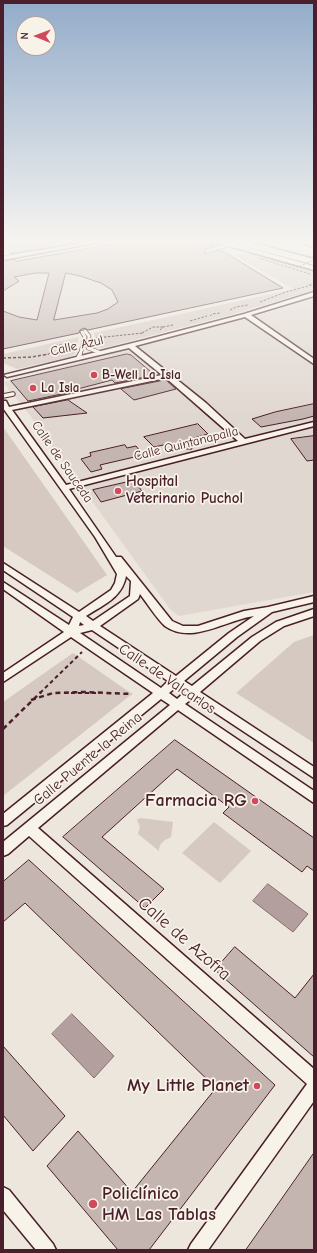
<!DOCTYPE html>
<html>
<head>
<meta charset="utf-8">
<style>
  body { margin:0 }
  #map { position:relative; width:317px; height:1253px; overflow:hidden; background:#ece6dd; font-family:"Comic Neue",sans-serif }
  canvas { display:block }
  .frame { position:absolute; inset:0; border:4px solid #4a1f2b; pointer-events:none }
  .north { position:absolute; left:16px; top:16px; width:40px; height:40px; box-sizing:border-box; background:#f7f3e8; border:1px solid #b29e9c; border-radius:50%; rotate:271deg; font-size:11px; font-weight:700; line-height:16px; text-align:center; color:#4a1f2b }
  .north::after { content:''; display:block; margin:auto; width:14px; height:18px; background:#d1495b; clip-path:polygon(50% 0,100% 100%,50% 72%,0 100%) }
</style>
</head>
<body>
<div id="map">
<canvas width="317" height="1253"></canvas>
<div class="frame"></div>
<div class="north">N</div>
</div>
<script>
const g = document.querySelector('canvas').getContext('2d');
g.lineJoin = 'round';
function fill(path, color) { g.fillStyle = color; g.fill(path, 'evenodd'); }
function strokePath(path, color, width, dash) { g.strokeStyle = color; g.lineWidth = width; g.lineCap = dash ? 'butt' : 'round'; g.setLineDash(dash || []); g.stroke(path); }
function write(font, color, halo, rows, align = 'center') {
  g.font = font + ' "Comic Neue",sans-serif'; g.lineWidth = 3.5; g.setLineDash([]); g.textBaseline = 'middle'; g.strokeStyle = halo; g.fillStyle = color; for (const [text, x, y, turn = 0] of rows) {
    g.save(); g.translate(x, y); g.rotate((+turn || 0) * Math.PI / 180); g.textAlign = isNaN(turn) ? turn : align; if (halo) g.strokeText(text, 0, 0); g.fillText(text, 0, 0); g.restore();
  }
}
fill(new Path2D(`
  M130,241H194L214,245L205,250L210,253L222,251L284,287L3,349V264Z
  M314,298V592L179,616L170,609L29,414L5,385L4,382L270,312Z`), '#e0d7d0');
fill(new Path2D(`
  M3,241H86L15,253L3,244Z
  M244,254H257L314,271V290L230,315L103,348H94L93,346L95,337L94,333L293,289L236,256Z
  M79,337L75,354L69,357L17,369L5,364L3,362V354Z
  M3,427L107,575L77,593L3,546Z
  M314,635V743L236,693L294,642Z
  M73,653L132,694L3,796V702Z
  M140,818L173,822L171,837C164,840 159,843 159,851L138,834L140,827L137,820Z
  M214,822L251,851L220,883L182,853Z`), '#d5c9c2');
const water = new Path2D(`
  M268,884L308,914L293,932L253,901Z
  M72,1014L114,1056L94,1078L52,1034Z`);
fill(water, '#b39f9d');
strokePath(water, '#896c6f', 1);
const building = new Path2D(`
  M130,241H194L211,244L214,246L205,249V253L221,250L283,288L88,330L84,328L80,330L79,333L3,349V311L19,317L37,320L49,273H35L14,277L19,281L3,291V261L14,259L16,261ZM66,273L80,276L101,283L112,290L118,302L108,309L97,313L54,320Z
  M127,354L131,355L151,372L150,376L115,383L112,380L74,390L76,391L28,401L11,381Z
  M166,380L176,389L134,400L121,389Z
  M68,400L87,413L43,418L33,407Z
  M314,404V416L303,419L261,427L252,419L275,412Z
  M198,424L208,434L194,438L196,440L191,442L192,449H184L179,445L172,447L168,444L154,447L144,437Z
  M314,436V460L307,461L291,439Z
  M125,445L127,448L136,446L143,455L100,465L102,469L91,472L81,459L91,456L90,453Z
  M131,481H134L142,491L101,502L93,490Z
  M175,740L314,838V871L307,866L302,872L223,813L229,807L177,769L102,837L164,889L145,908L63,837Z
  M29,860L275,1085L149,1250H118L47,1166L78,1131L132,1192L216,1088L25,903L3,922V882Z
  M235,947L295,998L314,974V1057L215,970Z
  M3,1046L65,1116L33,1151L3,1115Z
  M314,1153V1250H246Z`);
fill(building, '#c4b5b0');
strokePath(building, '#4a1f2b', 1);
const serviceFar1 = new Path2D(`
  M3,248L9,253L3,254
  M207,251L231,244
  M85,331L89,336L88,348L101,353
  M80,355L85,337L82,332`);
const service = new Path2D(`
  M78,358L80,354
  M3,396L13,394`);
const minor = new Path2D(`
  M96,241H105L3,260V256Z
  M211,241H220L233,243L314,266V270Z
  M314,292V296L251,315L314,359V364L245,317L135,346L206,403L245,439L314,422V426L69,489L116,557H121L172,621L183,626H198L244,611L268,607L314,596V602L272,612L237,637L184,681L192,686L252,637L276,622L314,609V616L284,626L260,641L200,692L314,767V778L193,698L185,704L314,791V803L178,710L38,828L314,1069V1101L208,1250H188L191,1244L307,1084L29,836L8,854L3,856V842L170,705L161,699L7,825L3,826V814L153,693L71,637L3,682V673L64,632L3,589V582L69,625L73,617L3,570V563L79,612L111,590L115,583L117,574L95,537L3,408V401H6L9,407L162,375L129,348L7,377L4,375L145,340L244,314ZM166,378L238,441L66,485L12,410ZM126,576L131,581L130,596L93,621L86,616C103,605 122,598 126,576ZM140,594C147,603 157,619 165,626C192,645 226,620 254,616L229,633L176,676L100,626L138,599ZM80,622L84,625L79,626ZM92,630L168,681L161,688L80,633ZM176,687L185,692L177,699L169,693Z
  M3,1187L9,1190L53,1244L56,1250H36L3,1210Z`);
const motorway = new Path2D(`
  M232,241H246L314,259V265L234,243Z
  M298,241H314V247L300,243Z`);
strokePath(serviceFar1, '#4a1f2b', 4.5);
strokePath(service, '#4a1f2b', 5.5);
strokePath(minor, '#4a1f2b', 3);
strokePath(motorway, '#4a1f2b', 3);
strokePath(new Path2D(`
  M309,285L314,283
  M260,302L286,292L312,285
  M230,310L236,307L248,305
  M210,316L212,314L220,313
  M190,321L207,316
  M160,330L163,327L173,325
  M142,333L153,327H163
  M96,338L143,333
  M44,355L49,354L51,350L56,345H75`), '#4a1f2b', 1, [2.5, 1.5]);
strokePath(new Path2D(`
  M3,358L32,357L48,354`), '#4a1f2b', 1.5, [3, 2]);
strokePath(new Path2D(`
  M40,693L82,652
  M64,693H99`), '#4a1f2b', 2, [4, 3]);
strokePath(new Path2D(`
  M31,700L53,693L84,692L132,694
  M3,729L41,692`), '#4a1f2b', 2.5, [5, 3.5]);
strokePath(serviceFar1, '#f7f3e8', 3);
strokePath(service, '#f7f3e8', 3.5);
fill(minor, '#f7f3e8');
fill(motorway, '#f7f3e8');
strokePath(new Path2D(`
  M310,274L259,258L262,256L298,267L314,260`), '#4a1f2b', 1, [2.5, 1.5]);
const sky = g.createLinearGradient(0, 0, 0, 416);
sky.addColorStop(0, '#93acca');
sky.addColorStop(0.58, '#f6f4f0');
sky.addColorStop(1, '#f6f4f000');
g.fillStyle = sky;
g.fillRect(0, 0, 317, 416);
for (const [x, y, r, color] of [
  [94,375,4,"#d1495b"],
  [33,388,4,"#d1495b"],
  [118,491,4,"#d1495b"],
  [255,801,4,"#d1495b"],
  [257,1086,4,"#d1495b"],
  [93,1204,5,"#d1495b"]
]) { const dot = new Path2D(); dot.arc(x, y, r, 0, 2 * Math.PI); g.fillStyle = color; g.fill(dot); strokePath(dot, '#f7f3e8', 1.5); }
write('13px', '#4a1f2b', '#f7f3e8', [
  ["Calle Azul",77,346,-13],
  ["Calle Quintanapalla",186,444,-14],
  ["Calle de Sauceda",62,462,55]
]);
write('bold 13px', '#4a1f2b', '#f7f3e8', [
  ["B-Well La Isla",102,375],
  ["La Isla",41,388]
], 'left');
write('bold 15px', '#4a1f2b', '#f7f3e8', [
  ["Hospital",126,482],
  ["Veterinario Puchol",126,499]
], 'left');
write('15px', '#4a1f2b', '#f7f3e8', [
  ["Calle de Valcarlos",167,679,34],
  ["Calle Puente la Reina",88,759,-40]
]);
write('bold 18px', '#4a1f2b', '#f7f3e8', [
  ["Farmacia RG",247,801],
  ["My Little Planet",249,1086],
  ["Policlínico",102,1194,"left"],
  ["HM Las Tablas",102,1215,"left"]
], 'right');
write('18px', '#4a1f2b', '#f7f3e8', [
  ["Calle de Azofra",184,939,41]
]);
</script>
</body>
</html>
